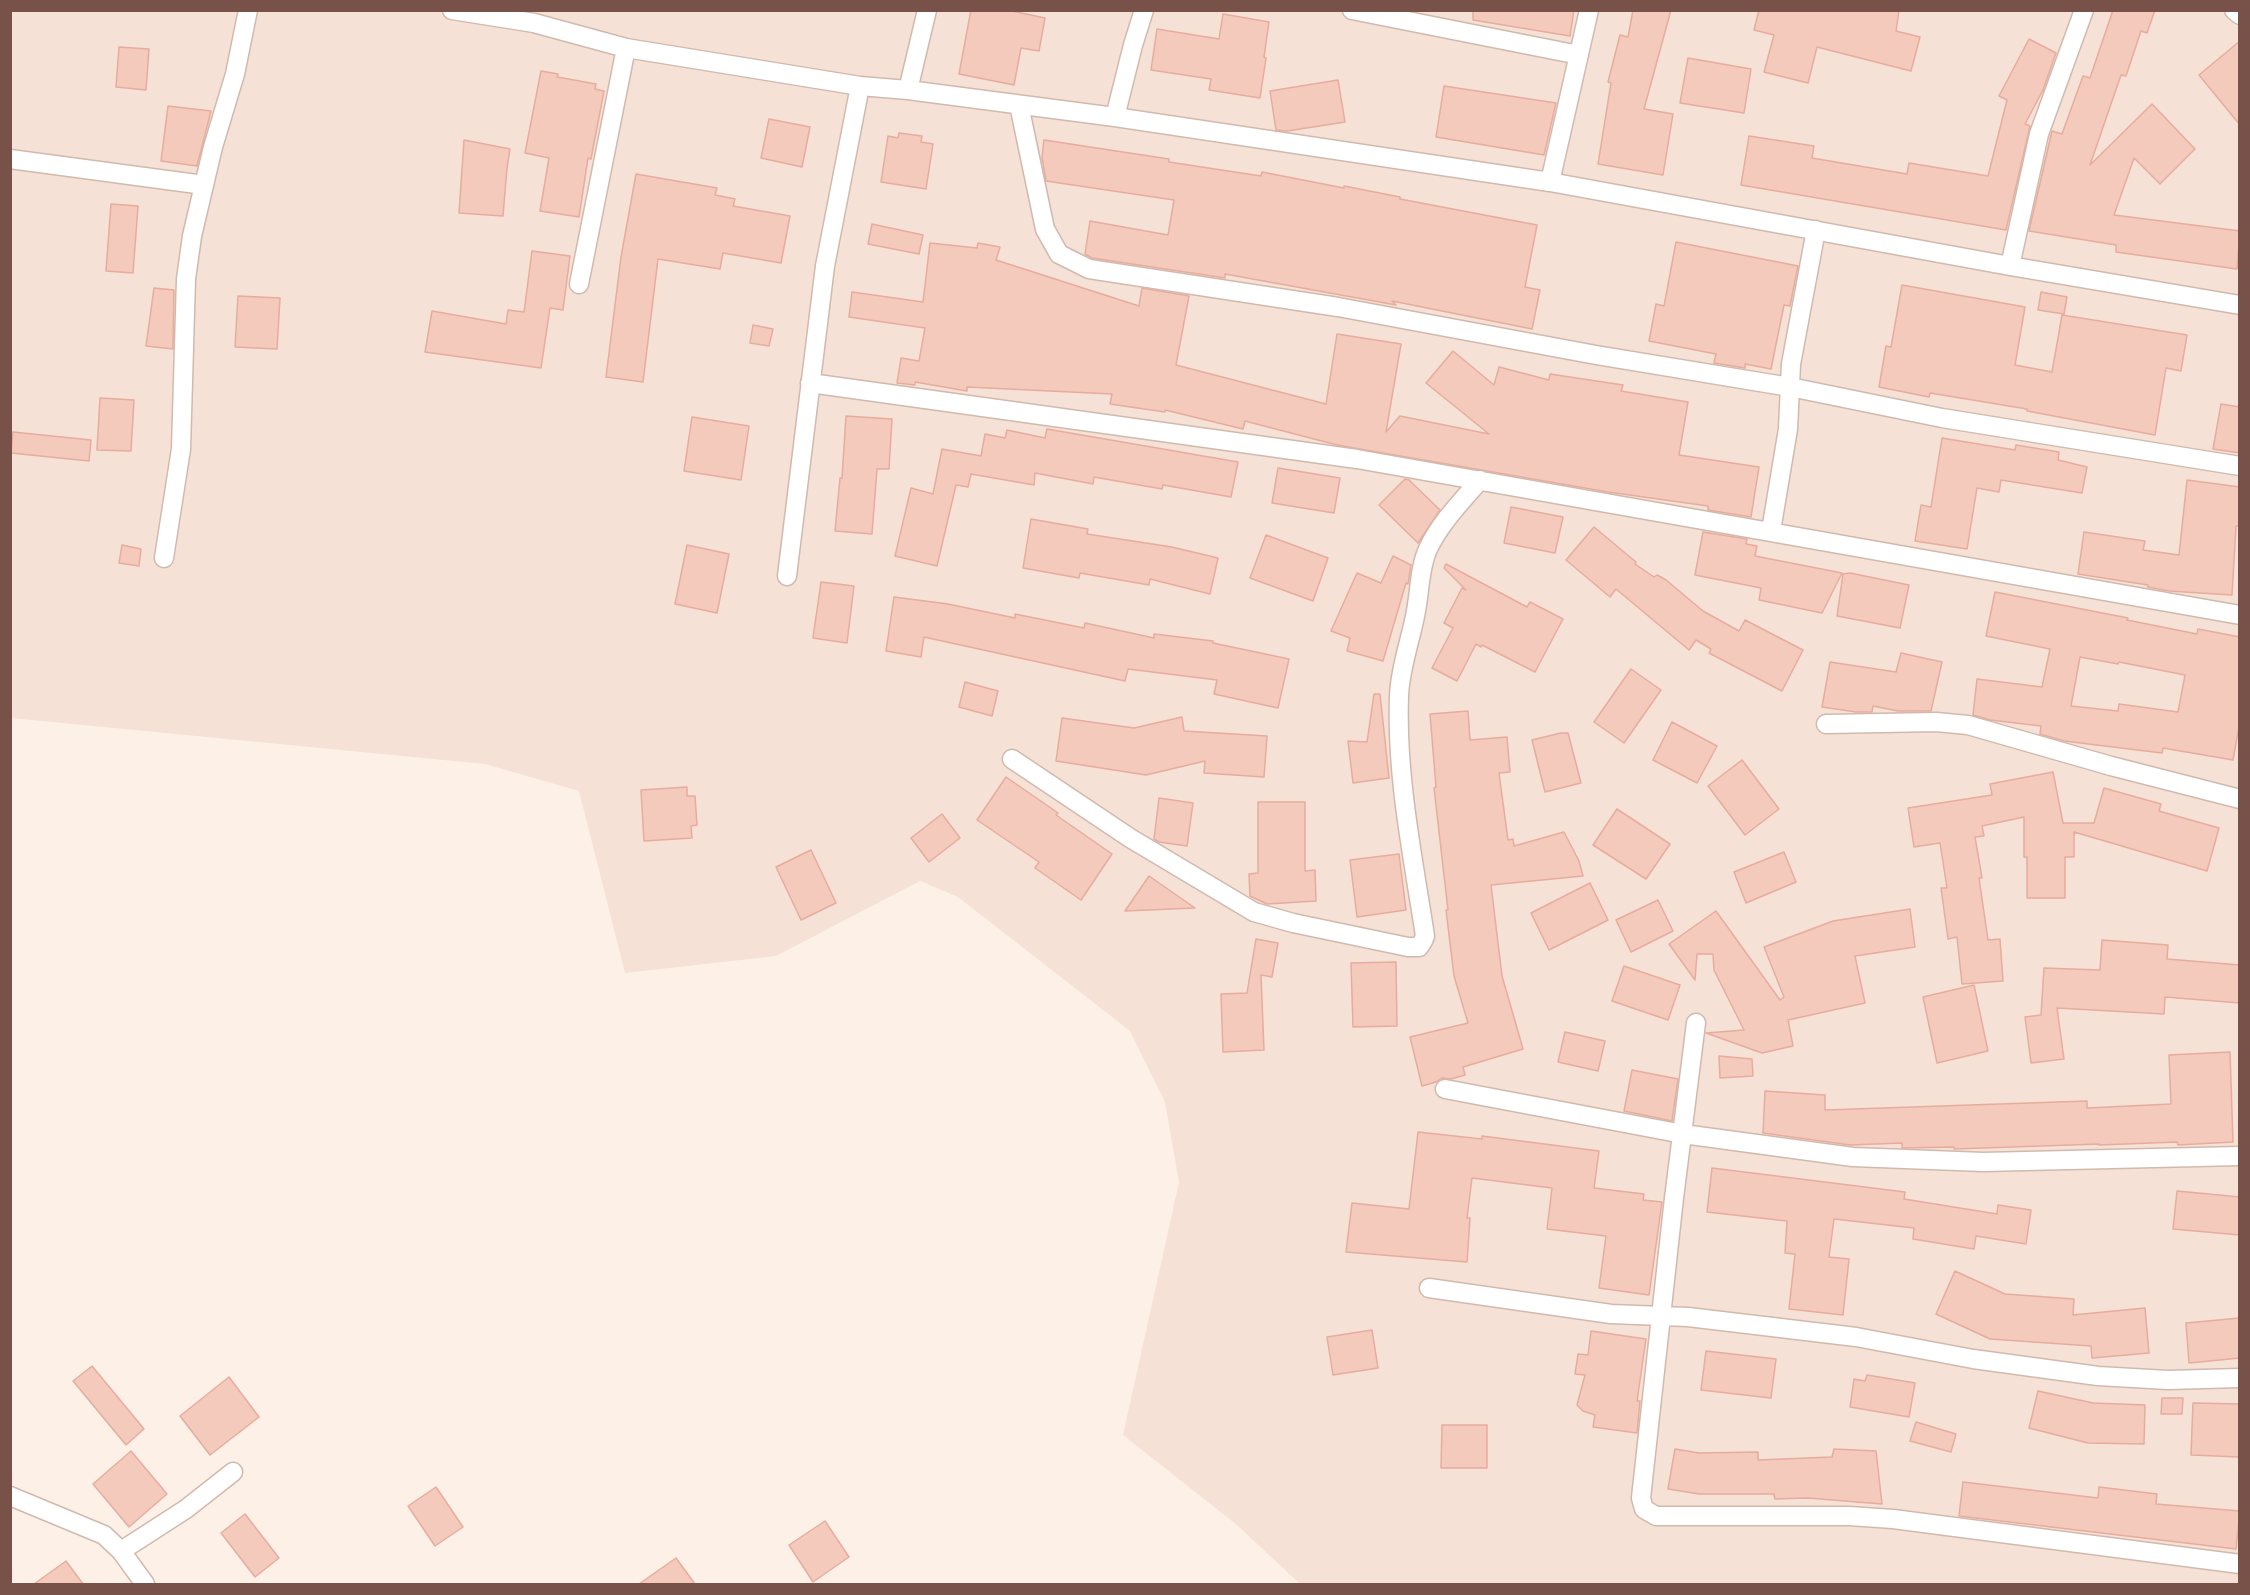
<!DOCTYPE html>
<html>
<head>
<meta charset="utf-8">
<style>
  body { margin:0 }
  #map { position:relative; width:2250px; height:1595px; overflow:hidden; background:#fdf1e7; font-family:"Golos Text",sans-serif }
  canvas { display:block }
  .frame { position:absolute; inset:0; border:12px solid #785249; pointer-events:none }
</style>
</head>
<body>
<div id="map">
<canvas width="2250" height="1595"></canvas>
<div class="frame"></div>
</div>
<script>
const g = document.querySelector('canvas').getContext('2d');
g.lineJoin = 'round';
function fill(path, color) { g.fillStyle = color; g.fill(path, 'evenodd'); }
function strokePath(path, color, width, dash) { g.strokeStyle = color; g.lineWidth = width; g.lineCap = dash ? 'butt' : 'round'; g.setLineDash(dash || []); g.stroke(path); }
fill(new Path2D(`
  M10,11H2239V1584H1300L1237,1525L1123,1435L1179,1182L1165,1102L1130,1031L958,897L920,881L776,956L625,973L579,791L485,764L11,718Z`), '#f5e1d5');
const building = new Path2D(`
  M971,10H1007L1045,18L1039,51L1021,48L1014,85L959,74Z
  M1473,10H1574L1570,36L1473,20Z
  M1633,10H1671L1644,109L1673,114L1663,175L1598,164L1611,83L1608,82L1620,35L1628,37Z
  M1759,10H1899L1896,31L1920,37L1911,71L1817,47L1808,83L1764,72L1774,35L1754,30Z
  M2113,10H2155L2147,33L2141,31L2126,76L2121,75L2090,165L2152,104L2195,149L2160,184L2134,158L2114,215L2240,231L2237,269L2116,252V245L2029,231L2052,131L2062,134L2083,76L2090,78Z
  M1223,14L1269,22L1264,57L1266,58L1260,98L1209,90L1211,79L1151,70L1157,29L1219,39Z
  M2029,39L2056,53L2043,90L2025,124L2030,126L2006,230L1741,185L1749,136L1814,146L1812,158L1907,174L1909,163L1988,176L2007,100L1999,96Z
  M2240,41V125L2199,75Z
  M119,47L149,49L146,90L116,87Z
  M1688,58L1751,69L1744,113L1680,103Z
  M541,71L558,74L557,77L596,84L595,89L604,91L591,159L588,158L579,217L540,211L549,158L525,153Z
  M1338,80L1345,122L1287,131L1276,130L1270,91Z
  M1444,86L1556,103L1544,155L1436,137Z
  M168,106L211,111L197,166L161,161Z
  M769,119L810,127L802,167L761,158Z
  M899,133L922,136L921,142L933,144L926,189L881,182L888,136L898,138Z
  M464,140L510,149L507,168L503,216L459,213Z
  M1044,140L1169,159V162L1261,176L1262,172L1344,188V186L1400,197V199L1537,225L1525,287L1540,290L1532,329L1392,301L1396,305L1225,274V278L1092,258L1085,254L1090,221L1168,235L1174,200L1046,181L1042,158Z
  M636,174L717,188L715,195L735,199L733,206L790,216L781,263L723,253L720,269L658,259L643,382L606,377L621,257Z
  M111,204L138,206L133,273L106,271Z
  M872,224L923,235L919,254L868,244Z
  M1676,242L1798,266L1790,306L1784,305L1771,369L1745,364V368L1714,363L1716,354L1649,341L1656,304L1664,306Z
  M930,243L977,248L978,243L1000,247L996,260L1139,306L1142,288L1189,296L1176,365L1326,404L1337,334L1401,344L1386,432L1400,416L1489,434L1426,383L1453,351L1494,385L1499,367L1549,380L1550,374L1623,385L1621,391L1688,402L1679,455L1759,467L1751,517L1708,510V506L1608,492L1337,445L1245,421L1243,429L1165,410V412L1110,404L1112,394L967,387V391L915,382V385L897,383L901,358L919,361L925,328L849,317L852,292L923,302Z
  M532,251L570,256L563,310L550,308L541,368L425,352L432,311L506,324L508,310L524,312Z
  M1902,285L2025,307L2015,365L2052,372L2062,315L2187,335L2181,371L2166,368L2155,435L2027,411V409L1930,393L1929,397L1879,387L1886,346L1891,347Z
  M154,288L174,290L173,349L146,346Z
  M2041,292L2067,297L2064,314L2038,310Z
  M238,296L280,298L277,349L235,347Z
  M753,325L773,329L769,346L750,343Z
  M100,398L134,400L131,451L97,450Z
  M2221,404L2240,407V453L2213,449Z
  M846,416L892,419L889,469H877L872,534L835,531L840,478H842Z
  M692,417L749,426L741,480L684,471Z
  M1047,429L1238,462L1231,497L1163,485L1162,489L1094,477L1093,484L1035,473L1034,485L971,474L968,487L956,485L937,566L895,556L911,488L933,494L942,449L981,456L985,434L1005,438L1007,430L1045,438Z
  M13,432L91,440L89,461L11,453Z
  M1942,438L2015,450L2016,445L2059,452L2058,460L2087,467L2082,493L2001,480L1999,492L1977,488L1967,549L1915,541L1921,505L1931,507Z
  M1278,468L1340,478L1334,513L1272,503Z
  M1405,479L1409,480L1440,510L1418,543L1379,505Z
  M2187,480L2240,487V526H2236L2232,595L2169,591L2148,587V585L2078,574L2084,532L2145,541L2143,550L2179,555Z
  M1511,507L1563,517L1555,553L1504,543Z
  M1031,519L1088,529L1087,534L1172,547L1218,558L1210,594L1150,579L1149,585L1080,573L1079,578L1023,568Z
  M1594,527L1636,562L1635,564L1654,577L1657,575L1666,580L1703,611L1739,631L1745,620L1803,650L1782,691L1709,653L1711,649L1696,640L1689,650L1616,589L1610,597L1566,560Z
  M1703,532L1747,539L1746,544L1757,546L1755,556L1842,573L1822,613L1759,600L1761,588L1695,575Z
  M1266,535L1328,558L1313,601L1250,578Z
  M122,545L141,549L139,566L119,563Z
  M687,545L729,554L717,613L675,604Z
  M1393,556L1411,565L1408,584L1406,583L1383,661L1347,651L1350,638L1331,631L1357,573L1381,583Z
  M1446,564L1527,607L1530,602L1563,619L1535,672L1482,645L1481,647L1476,644L1457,681L1432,668L1453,628L1444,623L1462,588L1466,590L1444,568Z
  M1850,573L1909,585L1900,628L1837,616L1843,574Z
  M821,582L854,586L847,643L813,638Z
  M1995,592L2128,618L2127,620L2197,634L2198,629L2240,637V721L2233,760L2163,748L2162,753L2064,741L2040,734L2041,726L1990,720L1973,715L1977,679L2042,687L2050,649L1986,636ZM2080,657L2118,664L2119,662L2185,675L2178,712L2119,704L2118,711L2071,706Z
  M894,597L948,604L1015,618V614L1084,628L1085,623L1154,638V634L1213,641V643L1289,659L1278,708L1214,694L1217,680L1128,669L1125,681L924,637L921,657L886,651Z
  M1901,653L1942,662L1931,711H1898L1873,706L1872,712H1856L1822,707L1830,662L1896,672Z
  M1631,669L1661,690L1624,743L1594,722Z
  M965,682L998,691L992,716L959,707Z
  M1374,694H1380L1389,778L1353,783L1348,741L1367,742Z
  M1468,711L1470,740L1507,737L1510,772L1499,773L1508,840L1513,839L1514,846L1564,832L1579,861L1583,876L1491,885L1502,976L1523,1049L1463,1067L1465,1075L1451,1079L1442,1078L1436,1082L1422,1086L1410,1037L1468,1023L1454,976L1446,910H1448L1434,788L1436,787L1430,714Z
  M1182,717L1184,731L1267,736L1264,777L1204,773L1205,761L1146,775L1056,761L1062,718L1134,728Z
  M1672,722L1717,746L1697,783L1653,760Z
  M1561,733H1568L1581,783L1545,792L1532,740Z
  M1742,760L1779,809L1745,835L1708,786Z
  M2053,772L2063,823H2094L2104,788L2161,804L2159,811L2219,828L2207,871L2074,832V857H2065V898H2027V857H2024V817L1982,826L1984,836L1975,837L1982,878H1979L1988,940L2000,939L2003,981L1962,984L1957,937L1948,939L1941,888H1947L1940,843L1914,847L1908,808L1992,795L1990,784Z
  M1006,777L1058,813L1056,815L1112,854L1081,900L1035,868L1039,862L977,820Z
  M687,787V796H695L697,825L691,826L692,838L644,841L641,790Z
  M1159,798L1193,803L1187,846L1159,842L1154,839Z
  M1258,802H1305V871L1315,870L1316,901L1267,904L1250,896L1249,874L1258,873Z
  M1617,809L1670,844L1646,879L1593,845Z
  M942,814L960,838L929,862L911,838Z
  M811,850L836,903L801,920L776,867Z
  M1784,852L1796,882L1746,903L1734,872Z
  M1399,854L1406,910L1357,917L1350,860Z
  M1149,876L1195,908L1125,911Z
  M1590,883L1608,920L1549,950L1531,913Z
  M1658,900L1673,931L1631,952L1616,920Z
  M1910,909L1915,947L1855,956L1865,1003L1788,1020L1793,1046L1762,1053L1706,1033L1744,1030L1714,970L1713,954H1697L1695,980L1669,944L1716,911L1780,1000L1784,997L1764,947L1833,921Z
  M1256,939L1278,943L1272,977L1261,975L1264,1050L1223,1052L1221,994L1247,993Z
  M2102,940L2168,945L2167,959L2240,965V1003L2165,997L2164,1014L2057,1008L2064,1059L2031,1063L2025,1017L2041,1015L2044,968L2100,970Z
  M1396,962L1397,1026L1353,1027L1351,963Z
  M1624,966L1680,985L1668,1020L1612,1001Z
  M1974,985L1988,1051L1937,1063L1923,997Z
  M1565,1032L1605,1041L1598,1071L1558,1062Z
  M2230,1052L2233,1142L2178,1145L2177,1142L2099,1145V1144L1954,1149V1147L1902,1148V1143L1850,1145L1763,1133L1765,1091L1825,1095V1110L2087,1101V1108L2171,1104L2169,1055Z
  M1719,1056L1752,1059L1753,1076L1720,1078Z
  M1632,1070L1678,1079L1672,1121L1624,1111Z
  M1418,1132L1482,1139V1136L1599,1151L1594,1188L1644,1194L1643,1200L1662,1202L1649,1295L1599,1288L1606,1236L1547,1229L1552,1188L1472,1178L1467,1218H1470L1467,1262L1346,1252L1352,1203L1409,1209Z
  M1712,1168L1905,1192L1904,1199L1997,1214L1998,1205L2031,1210L2026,1244L1976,1236L1974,1249L1913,1239L1914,1228L1834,1219L1829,1257L1849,1259L1843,1315L1789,1309L1795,1254L1785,1253L1787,1221L1707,1212Z
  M2177,1191L2240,1197V1235L2173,1229Z
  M1955,1271L2005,1294L2074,1299L2073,1315L2145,1308L2149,1353L2092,1358L2091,1346L1990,1339L1936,1314Z
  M2240,1318V1358L2189,1363L2186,1323Z
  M1372,1330L1378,1368L1333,1375L1327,1337Z
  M1591,1331L1646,1339L1637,1401H1640L1637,1433L1593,1427L1595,1415L1583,1411L1577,1405L1585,1375L1575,1374L1578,1354L1588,1355Z
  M1706,1351L1776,1359L1771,1398L1701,1390Z
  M92,1366L144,1429L126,1445L73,1381Z
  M1867,1375L1915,1383L1909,1417L1850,1407L1854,1379L1865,1381Z
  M229,1377L259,1417L210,1455L180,1416Z
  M2038,1391L2093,1403L2145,1405L2144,1444L2088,1443L2029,1428Z
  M2162,1398H2183L2182,1414H2161Z
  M2193,1403L2240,1404V1457L2191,1455Z
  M1916,1422L1956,1434L1951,1452L1910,1441Z
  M1442,1425H1487V1468H1441Z
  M1675,1449L1699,1453L1758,1452V1460L1832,1457L1834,1449L1876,1451L1882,1504L1808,1498L1775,1499L1774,1494H1699L1668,1489Z
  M131,1451L167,1494L129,1527L93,1484Z
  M1963,1482L2098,1498L2099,1487L2157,1494L2156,1504L2240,1511L2236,1549L1959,1516Z
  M436,1487L463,1527L435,1546L408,1506Z
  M245,1514L279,1558L255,1577L221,1533Z
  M825,1521L849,1557L813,1582L789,1545Z
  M676,1558L695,1584H639Z
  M66,1561L83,1584H34Z`);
fill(building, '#f4cabd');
strokePath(building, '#e7ac9d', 1.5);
const minor = new Path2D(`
  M452,10L534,23L626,48L860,86L908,90L1115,117L1550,182L2010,266L2240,305
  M1352,10L1579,55
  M2234,10L2240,15
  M908,90L927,10
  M1019,105L1045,229L1059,254L1089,269L1338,307L1596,355L1790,387L1942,418L2240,466
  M1115,117L1133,45L1144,10
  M10,159L204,185
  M1550,182L1589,10
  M2010,266L2039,134L2084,10
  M579,284L626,48
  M810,383L1357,459L2240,615
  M1771,531L1788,429L1791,364L1816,230
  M164,558L181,449L186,279L192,236L213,147L235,74L248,10
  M787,576L825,266L860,86
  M1826,724L1936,722L1968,725L2111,766L2240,799
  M1012,759L1130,838L1254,912L1293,923L1408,947H1419L1423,941L1425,936C1413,857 1396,776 1399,696C1400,668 1410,642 1415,616C1420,594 1419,568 1428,549C1440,523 1462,501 1480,480
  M1696,1023L1674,1198L1641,1498L1644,1509L1656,1516H1849L1893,1519L2240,1564
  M1445,1089L1683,1134L1853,1157L1983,1162L2240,1156
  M1429,1288L1611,1314L1688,1317L1856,1337L1973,1359L2098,1376L2168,1380L2240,1378
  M10,1496L104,1535L121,1551L186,1509L233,1472
  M121,1551L145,1584`);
strokePath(minor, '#d2b9ae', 21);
strokePath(minor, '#fff', 18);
</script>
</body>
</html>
